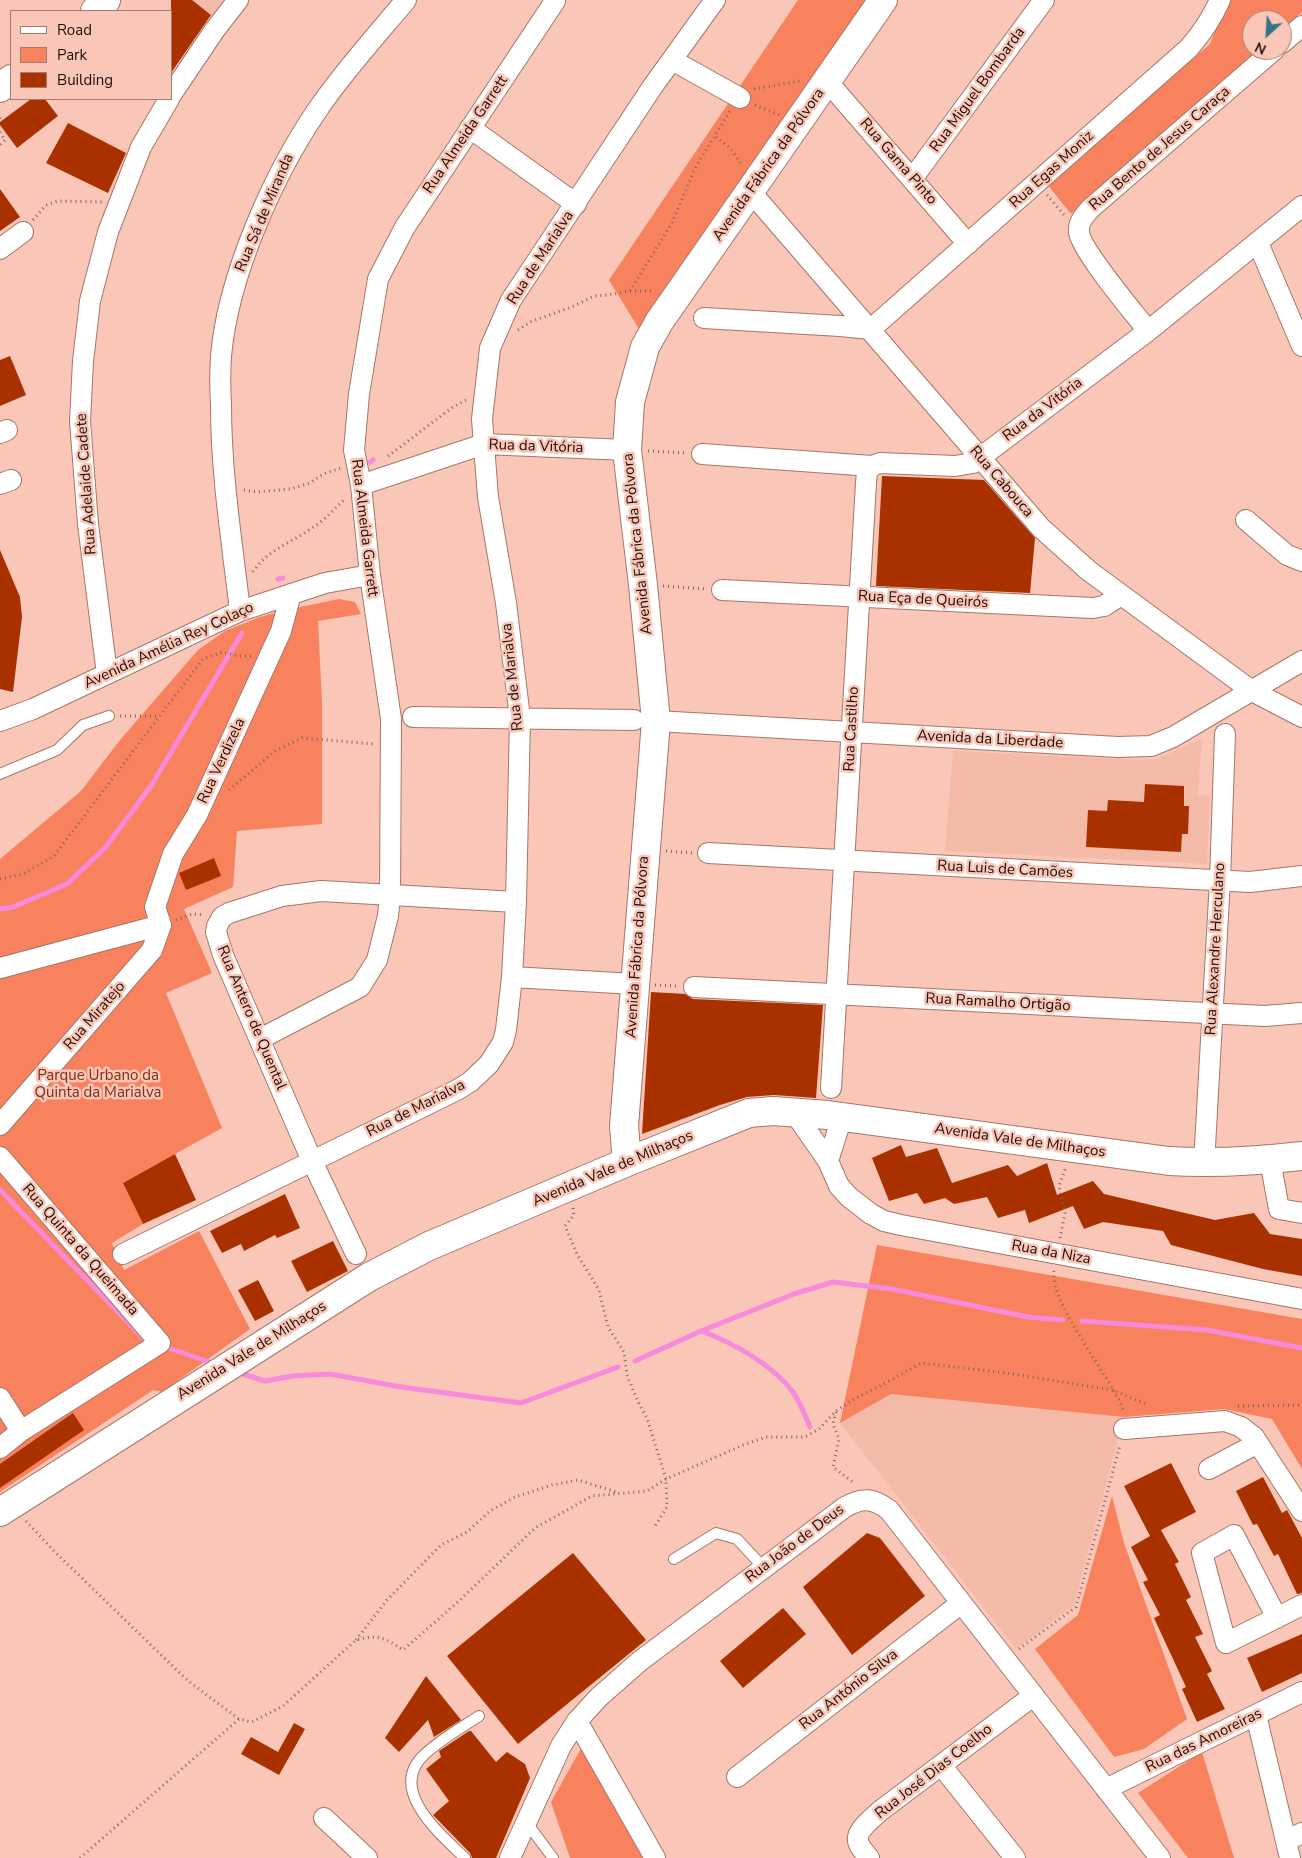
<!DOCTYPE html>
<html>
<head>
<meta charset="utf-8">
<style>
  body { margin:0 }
  #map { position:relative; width:1302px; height:1858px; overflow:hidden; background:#f9c6b7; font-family:"Nunito Sans",sans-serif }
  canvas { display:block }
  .legend { position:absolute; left:10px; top:10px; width:162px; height:90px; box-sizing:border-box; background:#f9c6b7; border:1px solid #a27c71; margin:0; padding:6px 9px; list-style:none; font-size:15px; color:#1f0e09 }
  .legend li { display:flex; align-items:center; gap:10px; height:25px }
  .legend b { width:25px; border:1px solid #a27c71 }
  .north { position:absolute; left:1242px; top:10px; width:50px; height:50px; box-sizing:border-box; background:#f9c6b7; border:1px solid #a27c71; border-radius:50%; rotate:206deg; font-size:14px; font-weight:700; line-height:20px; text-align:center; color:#1f0e09 }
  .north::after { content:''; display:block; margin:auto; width:18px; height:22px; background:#327486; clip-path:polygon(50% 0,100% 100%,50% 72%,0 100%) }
</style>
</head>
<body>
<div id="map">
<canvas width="1302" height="1858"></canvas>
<ul class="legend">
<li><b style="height:6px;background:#fff"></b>Road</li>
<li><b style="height:14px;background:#f8825e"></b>Park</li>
<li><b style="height:14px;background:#a93100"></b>Building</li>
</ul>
<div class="north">N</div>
</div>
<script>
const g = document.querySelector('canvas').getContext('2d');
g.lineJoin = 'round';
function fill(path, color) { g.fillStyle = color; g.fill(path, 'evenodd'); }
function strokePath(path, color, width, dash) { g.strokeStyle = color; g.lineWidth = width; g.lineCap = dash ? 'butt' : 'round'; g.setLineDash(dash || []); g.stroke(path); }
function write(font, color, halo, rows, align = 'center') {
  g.font = font + ' "Nunito Sans",sans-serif'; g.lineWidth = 5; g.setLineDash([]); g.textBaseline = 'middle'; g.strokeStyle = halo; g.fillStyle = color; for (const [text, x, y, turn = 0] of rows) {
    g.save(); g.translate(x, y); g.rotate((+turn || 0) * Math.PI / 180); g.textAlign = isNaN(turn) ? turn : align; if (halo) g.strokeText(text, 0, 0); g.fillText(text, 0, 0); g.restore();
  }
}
fill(new Path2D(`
  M192,0H226L213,17Z
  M1202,738L1198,794L1210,796L1207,864L945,851L953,751L1139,760L1157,759Z
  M891,1394L1124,1417L1074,1605L1016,1649L840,1423Z`), '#f3baa8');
fill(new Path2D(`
  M798,0H867L639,329L609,280Z
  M1229,0H1302V12L1282,30V20H1252V50H1259L1071,214L1047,184L1210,44L1224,5Z
  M339,599L355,602L361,614L318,621L322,703V824L237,831L233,887L184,909L212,973L166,993L222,1128L123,1183L143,1224L112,1243L124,1270L199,1231L250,1329L162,1392L153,1390L0,1492V859L81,791L120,740L198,650L225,631L260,617L286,610Z
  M877,1245L1302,1319V1469L1272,1419L1224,1409L1124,1417L891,1394L840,1423Z
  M1112,1496L1124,1543L1187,1719L1144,1749L1114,1757L1035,1649L1078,1615Z
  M588,1736L652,1858H570L551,1802Z
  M1202,1752L1234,1858H1188L1138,1793Z`), '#f8825e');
strokePath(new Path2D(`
  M370,462L373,460
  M278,579L283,578
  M0,909L13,907L67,884L105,848L151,786L242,633
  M0,1190L144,1339
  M1082,1321L1207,1330L1302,1348
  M701,1331C732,1342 773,1365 793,1392C800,1402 805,1415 810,1427
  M163,1346L209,1362
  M635,1361L701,1331L794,1294L833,1282L892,1289L1028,1317L1063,1320
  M243,1374L265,1381L293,1376L330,1374L401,1387L521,1403L618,1367`), '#f88adb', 5);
fill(new Path2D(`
  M171,0H192L211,15L171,73Z
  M31,99H45L58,116L17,148L0,125V122Z
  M68,123L126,153L108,193L46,163Z
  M0,189L20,217L0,231Z
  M10,356L26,395L0,406V360Z
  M882,476L984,480L1035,538L1030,593L876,586Z
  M0,550L20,597L22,617L13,692L0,689Z
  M1145,784L1184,786V806H1189L1188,834H1182L1181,852L1086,847L1088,810L1107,811L1108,800L1144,802Z
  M214,858L221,876L186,890L179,873Z
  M651,992L685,994L693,999L823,1005L816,1098L774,1095L747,1097L720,1105L642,1134Z
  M901,1145L906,1157L937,1148L952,1183L1008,1165L1017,1176L1047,1163L1057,1195L1093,1181L1104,1194L1215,1220L1254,1213L1270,1234L1302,1239V1276L1263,1269L1171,1245L1163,1231L1103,1222L1084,1229L1073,1206L1029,1223L1025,1210L998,1218L987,1197L954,1204L945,1198L924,1204L917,1193L889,1201L872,1158Z
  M175,1154L196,1200L143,1224L123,1183Z
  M285,1194L300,1228L277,1238L275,1235L244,1251L241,1244L222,1253L210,1231Z
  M333,1241L348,1271L307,1292L291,1261Z
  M258,1280L274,1311L255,1321L238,1290Z
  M73,1413L84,1430L0,1488V1464Z
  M1171,1463L1196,1512L1161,1530L1179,1562L1175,1564L1191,1597L1186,1600L1203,1634L1195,1637L1212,1671L1207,1674L1225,1709L1197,1722L1182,1689L1186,1687L1154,1618L1160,1615L1143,1582L1148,1580L1131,1547L1150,1536L1124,1486Z
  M1263,1477L1282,1513L1287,1510L1302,1538V1593L1297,1594L1278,1554L1274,1556L1257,1524L1253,1525L1236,1491Z
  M867,1533L880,1538L925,1596L852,1655L803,1587Z
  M573,1553L646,1640L518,1744L447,1656Z
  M783,1608L806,1634L743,1688L720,1661Z
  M1302,1634V1673L1262,1692L1247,1658Z
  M426,1676L461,1720L434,1737L428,1720L399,1752L385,1738Z
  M294,1723L305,1729L279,1775L241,1754L251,1737L278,1752Z
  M469,1731H471L496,1762L507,1752L525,1764L530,1778L496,1858H472L470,1853L433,1815L449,1801L426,1769L441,1757L439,1751Z`), '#a93100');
const lane = new Path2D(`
  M0,774L57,750L83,725L109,716
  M674,1559L716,1533L737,1539L764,1568
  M527,1823L553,1858
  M465,1858C440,1834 386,1789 425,1754C441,1739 461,1728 479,1716`);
const street = new Path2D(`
  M1282,43L1302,26
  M672,60L740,98
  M827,81L968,244
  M171,95L214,31L238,0
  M470,128L576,204
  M912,179L1044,0
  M750,191L1041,528L1089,571L1252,691L1302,717
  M1258,243L1302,346
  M0,249L23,232
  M704,318L840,326L871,329L1189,48C1202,33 1212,18 1220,0
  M1148,331C1135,314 1080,249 1079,232C1078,222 1084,216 1090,209L1274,50
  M0,433L7,430
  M702,454L872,466L880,463L955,466L973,463L1148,331L1302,206
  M0,484L11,480
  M361,485L484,444L627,450
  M1246,520L1287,555L1302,561
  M722,590L1093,608L1104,606L1121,595
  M240,611C232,542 221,474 221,405C220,389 220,372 221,356C228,276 273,175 318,109C344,71 376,36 406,0
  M107,674L88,524L80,421L83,361L90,301L108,232L141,147L169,99
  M413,717L634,720
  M0,721L33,709L240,611L325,583L370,575
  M656,721L1118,747L1151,746L1173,737L1302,661
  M708,853L1250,882L1302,876
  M161,925L155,907L173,854L197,815L281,631L291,594
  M0,968L161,925
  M512,977L635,984
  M694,987L1265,1016L1302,1013
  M260,1039L360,987L377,960L388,916L390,895L391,719L370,575L361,485L354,450L359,394L378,279L405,227L555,1
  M831,1088L866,483L867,472L872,466
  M794,1112L828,1161L839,1186L849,1197L871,1214L884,1221L901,1225L1302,1299
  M0,1125L152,950L161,925
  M0,1157L160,1343L21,1431L0,1448
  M1270,1160L1279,1209L1302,1213
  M828,1161L842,1117
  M1204,1164L1220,880L1225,734
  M123,1254L457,1090L470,1082L489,1064L503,1042L506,1030L512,977L516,902L520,718L506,603L488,497L482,419L490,348L511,300L653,86L715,0
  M356,1254L312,1161L223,955L216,932L217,926L222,917L229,913L282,896L321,891L516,902
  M0,1398L21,1431
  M1124,1429L1225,1421L1241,1427L1254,1437L1302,1511
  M1209,1469L1258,1443
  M1277,1618L1234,1535L1202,1553L1226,1643L1302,1605
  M1256,1715L1290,1858
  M577,1721L655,1858
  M941,1765L1015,1858
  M737,1777L960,1604
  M1106,1789L1302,1692
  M324,1818L367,1858
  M1286,1841L1302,1833
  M510,1858L561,1746L577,1721L599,1697L640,1661L845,1507C863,1497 873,1498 889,1510L1160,1858
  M869,1858C866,1854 861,1849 859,1844C853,1832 872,1819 880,1811L1033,1696`);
const secondary = new Path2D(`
  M95,11L106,0
  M0,88L11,79
  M627,1162L624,1126L656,721L643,585L627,450L630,402L645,347L659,322L883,0
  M0,1512L369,1277L429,1246L627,1162L749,1113L773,1111L828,1115L1169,1161C1214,1164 1258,1161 1302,1156`);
strokePath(lane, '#a57769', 12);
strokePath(street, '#a57769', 22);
strokePath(secondary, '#a57769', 30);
strokePath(new Path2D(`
  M754,89L800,81
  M755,105L779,115
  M0,118L1,120
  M0,132L5,140L0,145
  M716,137L729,147L742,165
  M1047,195L1064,215
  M33,220L46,205L58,201L102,202
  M630,291L672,223L695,168L730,111
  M518,330L530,322L574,306L594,296L608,295L630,291H654
  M648,451L686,453
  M388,456L453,407L466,400
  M244,490L257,492L290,489L310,483L323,474L341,468
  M253,572C267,550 289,544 309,530C323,522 333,510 345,499
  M663,586L707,589
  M120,716H158
  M229,790L275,751L302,738L375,744
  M666,851L692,853
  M0,879L23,874L54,856L203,659L223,652L238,656H251
  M176,920L192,914L204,915
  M655,985L676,986
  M573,1208L574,1215L565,1226L577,1254L599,1290L608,1327L624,1352L627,1375L638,1402L647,1418L666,1479L667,1507L655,1526
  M1060,1238L1065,1213L1059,1186L1066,1167
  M1054,1271C1049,1303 1111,1377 1124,1411
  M1238,1406L1302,1405
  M836,1412L833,1424L839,1439L833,1467L854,1483
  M26,1521L54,1551L187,1680L239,1719L252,1722L283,1706L356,1640C378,1634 385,1638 403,1650L459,1601L535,1528L592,1496L647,1491L666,1479L743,1445L766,1437H805L819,1429L836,1411L856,1398L884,1384L921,1363L1007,1373L1112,1390L1148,1405
  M356,1640L387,1600L441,1545L467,1532L490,1511L515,1497L552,1485L578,1480L619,1493
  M1019,1649L1076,1607L1120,1445
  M80,1858L239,1719`), '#85645b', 3, [1, 4]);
strokePath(lane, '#fff', 10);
strokePath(street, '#fff', 20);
strokePath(secondary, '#fff', 28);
write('15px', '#1f0e09', '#f9c6b7', [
  ["Rua Miguel Bombarda",978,90,-54],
  ["Rua Almeida Garrett",466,135,-56],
  ["Rua Bento de Jesus Caraça",1160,149,-41],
  ["Rua Gama Pinto",898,162,49],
  ["Avenida Fábrica da Pólvora",769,165,-55],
  ["Rua Egas Moniz",1052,170,-42],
  ["Rua Sá de Miranda",265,213,-67],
  ["Rua de Marialva",541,258,-57],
  ["Rua da Vitória",1043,410,-37],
  ["Rua da Vitória",536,447,2],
  ["Rua Cabouca",1001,482,49],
  ["Rua Adelaide Cadete",87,484,-94],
  ["Rua Almeida Garrett",364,528,83],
  ["Avenida Fábrica da Pólvora",638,544,-96],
  ["Rua Eça de Queirós",923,600,3],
  ["Avenida Amélia Rey Colaço",169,646,-25],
  ["Rua de Marialva",513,677,-96],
  ["Rua Castilho",852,729,-87],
  ["Avenida da Liberdade",990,740,3],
  ["Rua Verdizela",222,761,-65],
  ["Rua Luis de Camões",1005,870,3],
  ["Avenida Fábrica da Pólvora",638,947,-86],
  ["Rua Alexandre Herculano",1216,949,-87],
  ["Rua Ramalho Ortigão",998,1003,3],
  ["Rua Miratejo",95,1016,-49],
  ["Rua Antero de Quental",251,1018,67],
  ["Rua de Marialva",416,1109,-27],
  ["Avenida Vale de Milhaços",1020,1141,8],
  ["Avenida Vale de Milhaços",613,1169,-23],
  ["Rua Quinta da Queimada",80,1250,49],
  ["Rua da Niza",1051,1253,10],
  ["Avenida Vale de Milhaços",252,1351,-32],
  ["Rua João de Deus",795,1544,-37],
  ["Rua António Silva",849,1690,-38],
  ["Rua das Amoreiras",1204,1741,-26],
  ["Rua José Dias Coelho",934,1772,-38]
]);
write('15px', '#7d2e15', '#f9c6b7', [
  ["Parque Urbano da",98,1076],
  ["Quinta da Marialva",98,1093]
]);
</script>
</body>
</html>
